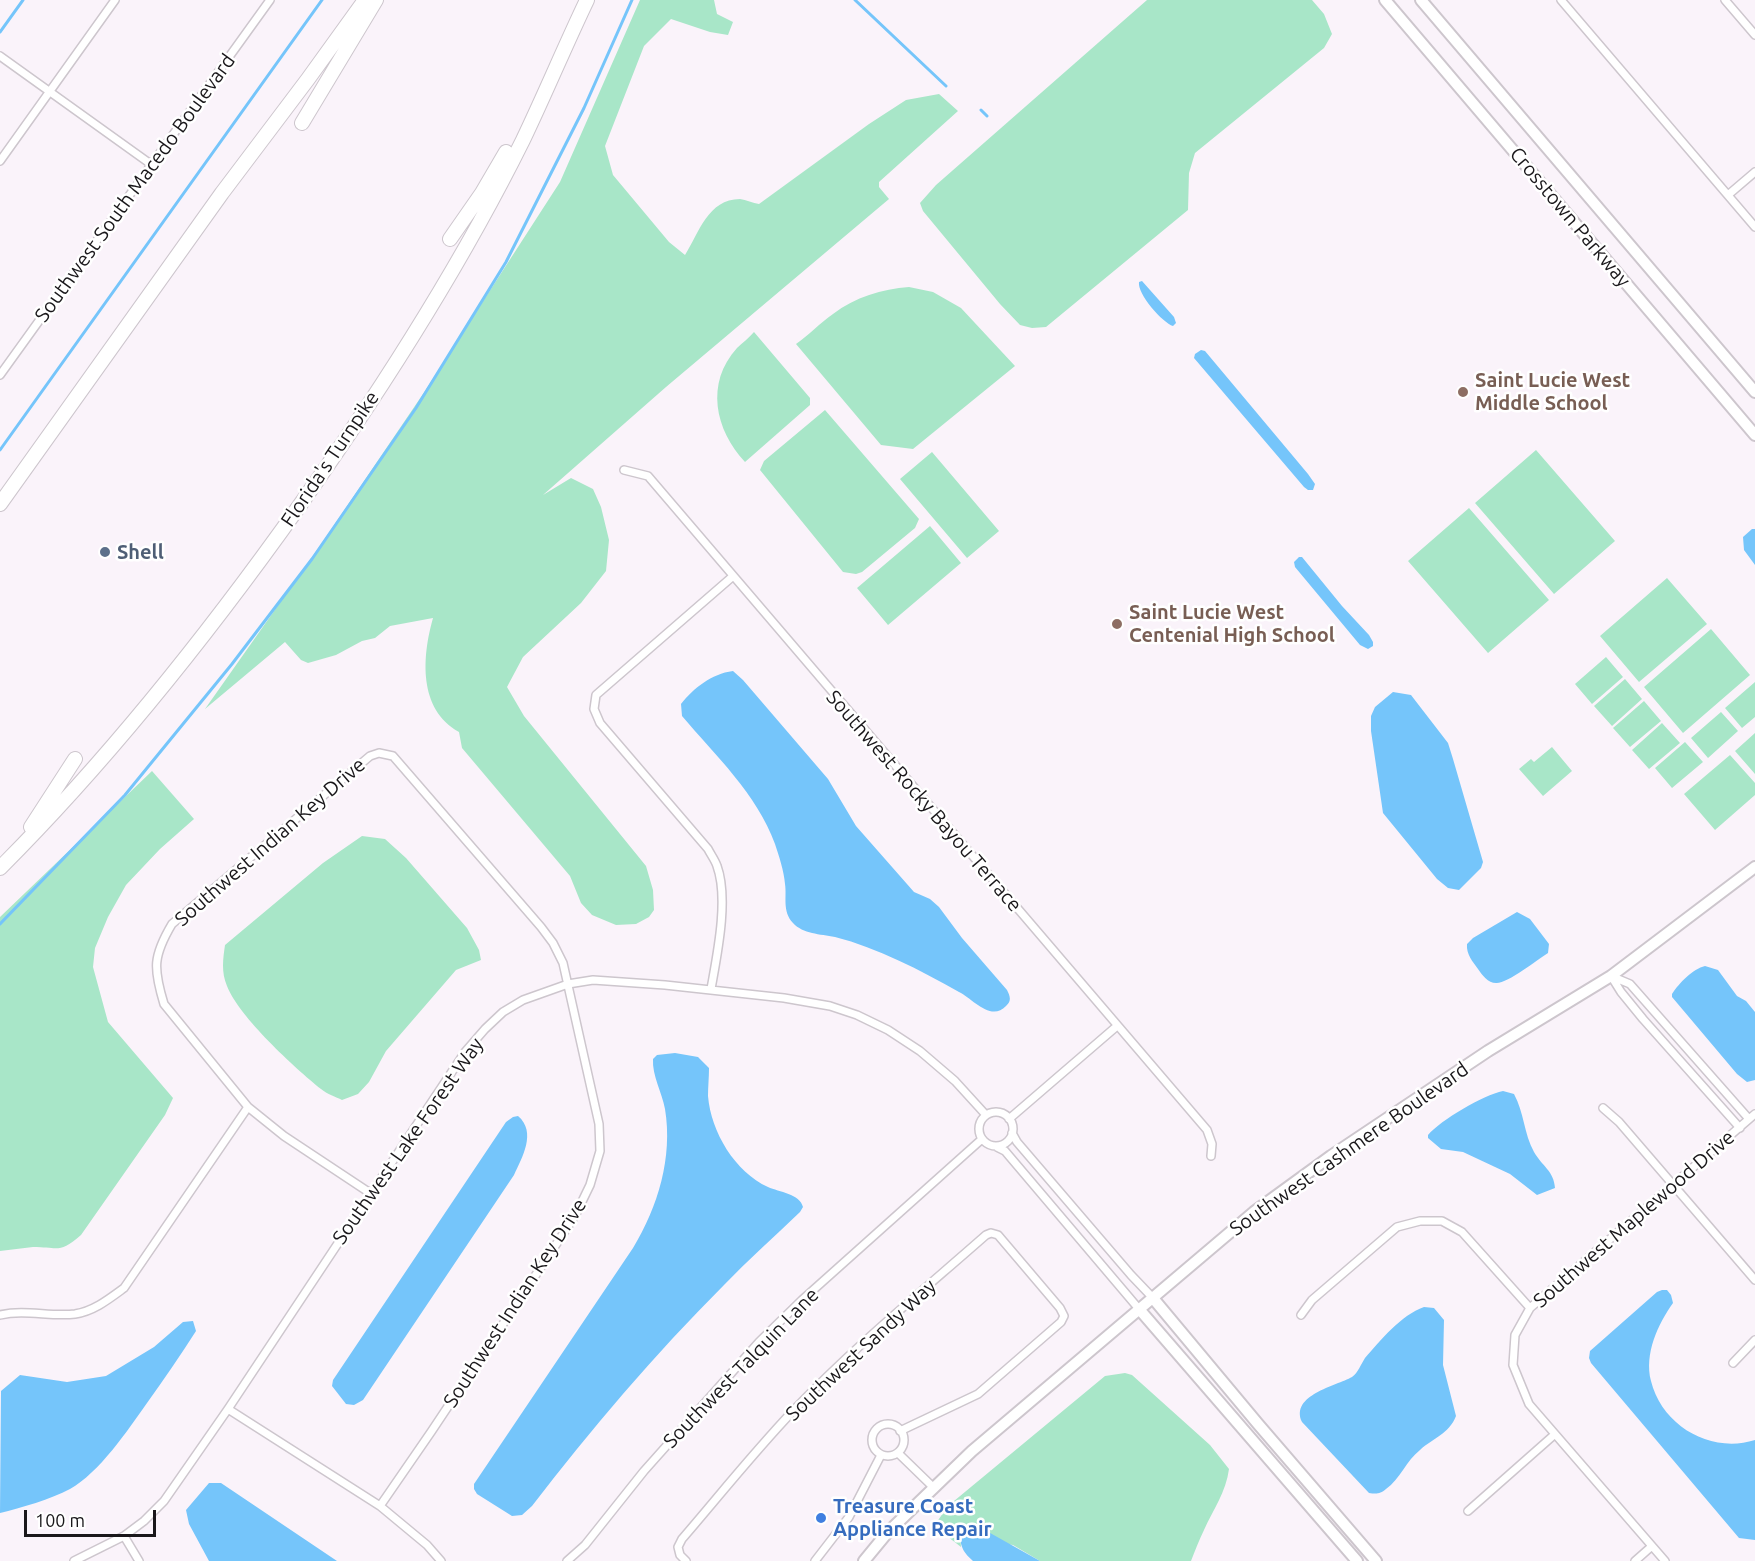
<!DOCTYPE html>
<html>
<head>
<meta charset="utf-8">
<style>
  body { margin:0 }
  #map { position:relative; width:1755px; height:1561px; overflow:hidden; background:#faf3fa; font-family:Ubuntu,sans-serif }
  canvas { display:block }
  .scale { position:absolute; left:24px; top:1510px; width:132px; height:27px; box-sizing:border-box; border:3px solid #19171a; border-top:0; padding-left:8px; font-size:18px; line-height:21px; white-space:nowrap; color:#19171a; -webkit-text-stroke:4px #fff; paint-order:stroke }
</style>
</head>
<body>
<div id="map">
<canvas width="1755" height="1561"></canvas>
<div class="scale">100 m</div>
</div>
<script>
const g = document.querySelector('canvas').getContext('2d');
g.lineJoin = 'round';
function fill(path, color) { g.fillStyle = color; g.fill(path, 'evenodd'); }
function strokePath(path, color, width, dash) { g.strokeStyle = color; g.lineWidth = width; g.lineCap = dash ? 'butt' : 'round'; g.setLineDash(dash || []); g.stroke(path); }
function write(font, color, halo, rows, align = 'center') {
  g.font = font + ' Ubuntu,sans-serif'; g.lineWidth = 5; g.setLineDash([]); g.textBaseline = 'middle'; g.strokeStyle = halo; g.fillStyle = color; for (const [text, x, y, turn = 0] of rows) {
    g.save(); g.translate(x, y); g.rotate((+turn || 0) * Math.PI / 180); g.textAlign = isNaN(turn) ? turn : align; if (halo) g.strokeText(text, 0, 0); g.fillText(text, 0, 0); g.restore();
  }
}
fill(new Path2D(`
  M640,0H714L717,14L733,22L728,35L710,32L671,19L644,46L605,146L613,175L669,242L685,255C699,233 708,199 740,199C746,200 753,203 759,204L869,124L906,100L939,94L958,111L879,182V187L889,199L666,387L543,495L571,478L593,489L601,507L609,540L606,571L581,603L523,657L507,687L524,716L646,866L653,890L654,910L649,917L636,924L616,925L592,915L581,903L570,876L462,748L459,732C418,709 422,657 433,618L390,626L375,638L362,641L336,655L308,663L301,660L285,642L205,709L322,543L425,391L560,182Z
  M1147,0H1312L1324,14L1332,34L1324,48L1195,153L1189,173L1188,210L1046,327L1032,328L1020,325L1000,304L923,211L920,203L936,185Z
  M909,287L933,292L961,308L1015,366L913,449L881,445L796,344C809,335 820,323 833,314C855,297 882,289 909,287Z
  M754,332L810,398V405L745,462C715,430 705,383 737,348C742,343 749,338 754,332Z
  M825,410L919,519L915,528L862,572L856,574L843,572L760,470L764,461Z
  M1536,450L1615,541L1554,594L1475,503Z
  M932,452L999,531L967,558L900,479Z
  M1469,508L1549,600L1488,653L1408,561Z
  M930,526L961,563L888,625L857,588Z
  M1667,578L1707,624L1639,682L1600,636Z
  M1711,629L1750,675L1683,733L1644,687Z
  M1606,657L1623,677L1592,704L1575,684Z
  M1625,679L1642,699L1612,726L1594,706Z
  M1755,682V717L1742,728L1725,708Z
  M1644,701L1661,721L1630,747L1613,728Z
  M1721,712L1738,731L1708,758L1691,738Z
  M1662,723L1680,743L1649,769L1632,750Z
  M1755,733V774L1735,751Z
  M1685,742L1703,762L1672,788L1655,768Z
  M1552,747L1572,771L1543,796L1519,769L1531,759L1534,762Z
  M1730,755L1755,783V795L1715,830L1684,794Z
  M152,771L194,819L160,849L126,885L108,917L95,948L93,967L108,1022L173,1098L165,1115L81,1235C59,1254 59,1247 33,1247C22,1248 11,1250 0,1251V917Z
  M362,836L385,839L406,858L467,928L479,950L481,960L456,970L386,1051L369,1082L358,1094L342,1100C336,1097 327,1094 321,1089C295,1068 239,1017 227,986C221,972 223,959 225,945L323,863Z
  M1125,1373L1132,1375L1210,1445L1229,1469C1226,1492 1213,1510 1204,1530C1199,1540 1195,1551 1191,1561H1040L1013,1545L960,1537L961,1547L934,1526L948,1506L1105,1376Z`), '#a8e6c8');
fill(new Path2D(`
  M1142,281L1174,317L1176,323L1173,326C1163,323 1137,294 1139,282Z
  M1201,350L1205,351L1308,474L1315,484L1313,490H1308L1304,487L1194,358L1195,354Z
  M1752,529H1755V565L1744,550L1743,537Z
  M1299,557H1302L1342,606L1369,635L1373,642V646L1368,649L1360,645L1295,567L1294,562Z
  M733,671L743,680L828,779L856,826L914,892L930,899L939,907L962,938L1007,990C1010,996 1012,1001 1006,1006C991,1022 973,999 959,992C920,970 878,948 835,937C820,934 803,934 793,923C782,911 787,897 785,884C784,871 779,856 775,844C757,794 715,755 682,716L681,704C694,688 711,674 733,671Z
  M1393,692L1411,695L1448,743L1453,759L1483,862L1481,868L1459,890L1448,888L1437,879L1383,813L1371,731V716L1375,707Z
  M1517,912L1530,919L1549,944L1548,953C1537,960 1507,984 1496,983C1488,983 1482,975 1478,969C1473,962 1466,954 1467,944L1473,938Z
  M1705,966L1718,970L1737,996L1746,1001L1755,1012V1080L1747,1082L1737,1074L1672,997V994C1679,983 1693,969 1705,966Z
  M675,1053L698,1057L709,1068C709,1077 708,1087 708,1096C711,1132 735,1172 768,1187C779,1192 800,1194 803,1207L800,1212C774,1237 748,1260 724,1285C655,1354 591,1429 532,1506L522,1515L512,1516L477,1494L474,1489V1484L633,1248C658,1207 673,1157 665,1109C662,1092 652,1076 653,1059L657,1055Z
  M1503,1091L1514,1094C1524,1112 1524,1134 1534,1152C1542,1166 1554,1171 1555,1188L1537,1195L1510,1174L1463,1152L1441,1149L1428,1138V1135C1441,1120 1483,1095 1503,1091Z
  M518,1116C537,1132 522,1158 514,1175L363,1400L354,1405L346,1404L332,1386L333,1380L506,1122L513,1117Z
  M1662,1290H1667L1671,1295L1673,1303C1658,1324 1644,1354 1651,1381C1662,1426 1711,1454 1755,1440V1540L1739,1538L1591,1363L1589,1358L1590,1351L1657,1292Z
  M1424,1307L1434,1308L1444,1320L1443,1365L1456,1416C1449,1434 1433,1438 1420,1450C1406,1461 1400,1479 1386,1489C1380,1494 1377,1494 1369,1493L1302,1422C1290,1395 1336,1386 1352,1377C1358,1373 1361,1364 1365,1358C1381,1340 1401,1315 1424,1307Z
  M193,1321L196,1331C180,1356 164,1379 147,1403C128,1430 99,1473 70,1489C51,1499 21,1508 0,1513L1,1391L20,1375L67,1382L106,1376L154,1347L183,1322Z
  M209,1483H221L337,1561H209L189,1524L186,1510Z
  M974,1528L983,1529L1040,1561H973C964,1553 961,1548 960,1537Z`), '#75c5fa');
strokePath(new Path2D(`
  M855,0L946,86
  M0,32L23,0
  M981,110L987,116
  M0,450L322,0
  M0,924L125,795L232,664L312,559L416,408L506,262L584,108L632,0`), '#75c5fa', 3);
const street = new Path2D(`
  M1561,0L1755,227
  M1725,0L1755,35
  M0,56L152,165
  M0,161L115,0
  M1728,195L1755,172
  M0,375L270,0
  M624,470L648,476L1207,1130L1212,1144L1211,1156
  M1611,976L1630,984L1749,1119
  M1611,976L1621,992L1643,1019L1740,1128
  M711,989C717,955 729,899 717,866C715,860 711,855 708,849L600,723L594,709L596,695L732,577
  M1603,1108L1619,1122L1755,1280
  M979 1129a17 17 0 1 1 34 0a17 17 0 1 1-34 0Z
  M1009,1119L1117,1026
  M1012,1133L1017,1142L1131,1275L1152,1297
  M997,1147L1005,1151L1139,1309
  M370,1193L284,1136L248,1107L164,1004C153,968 153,956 172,924L370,756L379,753L393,756L541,927L553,943L563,963L599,1124L600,1151L590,1185L575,1216L431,1432L380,1506
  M0,1315C25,1309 50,1317 75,1314C94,1311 109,1299 124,1288L248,1107
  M1301,1315L1312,1300L1397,1227L1420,1221H1442L1462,1232L1530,1308
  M1733,1363L1755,1340
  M228,1409L380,1506L427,1545L441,1561
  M872 1440a16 16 0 1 1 32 0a16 16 0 1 1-32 0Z
  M898,1453L933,1487
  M1468,1511L1554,1435
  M124,1536L139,1561
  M74,1561L124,1536L144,1521L164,1501L228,1409L465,1052L485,1029L503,1012L523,1000L568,984L593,980L665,985L784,998L830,1006L857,1015L888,1030L920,1051L955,1081L986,1115
  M567,1561L585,1545L644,1471L759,1342L802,1300L982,1139
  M686,1561L680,1555L678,1547L682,1539C719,1496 754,1452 793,1411C853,1348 920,1293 986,1235L991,1233L998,1235L1060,1308L1064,1316L1061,1322L978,1394L900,1431
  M815,1561L849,1517L881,1455
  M1635,1561L1652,1546
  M1665,1561L1529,1404L1513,1365L1515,1335L1530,1308L1755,1114`);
const secondary = new Path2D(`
  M1385,0L1755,435
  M1421,0L1755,392
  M1152,1297L1258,1424L1376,1561
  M1139,1309L1357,1561
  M864,1561L887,1533L972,1451L1254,1212L1331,1156L1488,1051L1611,976L1755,867`);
const highway = new Path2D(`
  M302,123L376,0
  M450,239L482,193L506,152
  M0,504L222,193L308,79L365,0
  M31,827L75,759
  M0,868C111,757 209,633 300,505C382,389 460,267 523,140C545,94 565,46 587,0`);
strokePath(street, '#cdc6cd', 10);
strokePath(secondary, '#cdc6cd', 14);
strokePath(highway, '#cdc6cd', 16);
strokePath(street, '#fff', 7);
strokePath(secondary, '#fff', 10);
strokePath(highway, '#fff', 14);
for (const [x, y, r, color] of [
  [1463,392,6,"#8d6e63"],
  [105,552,6,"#5c6f8a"],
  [1117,624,6,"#8d6e63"],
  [821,1518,6,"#3f7fe0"]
]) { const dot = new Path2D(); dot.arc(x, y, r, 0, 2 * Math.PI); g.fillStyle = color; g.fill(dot); strokePath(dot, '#fff', 2); }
write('20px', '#19171a', '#fff', [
  ["Southwest South Macedo Boulevard",135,188,-54],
  ["Crosstown Parkway",1570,217,50],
  ["Florida's Turnpike",330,459,-56],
  ["Southwest Rocky Bayou Terrace",924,801,49],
  ["Southwest Indian Key Drive",270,842,-41],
  ["Southwest Lake Forest Way",408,1141,-55],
  ["Southwest Cashmere Boulevard",1349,1149,-35],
  ["Southwest Maplewood Drive",1634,1219,-41],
  ["Southwest Indian Key Drive",515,1303,-57],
  ["Southwest Sandy Way",861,1350,-43],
  ["Southwest Talquin Lane",741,1368,-46]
]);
write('bold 20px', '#785e54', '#fff', [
  ["Saint Lucie West",1475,380],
  ["Middle School",1475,403],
  ["Saint Lucie West",1129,612],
  ["Centenial High School",1129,635]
], 'left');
write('bold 20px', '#4e5e75', '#fff', [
  ["Shell",117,552]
], 'left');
write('bold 20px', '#366cbe', '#fff', [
  ["Treasure Coast",833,1506],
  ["Appliance Repair",833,1529]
], 'left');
</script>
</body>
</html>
